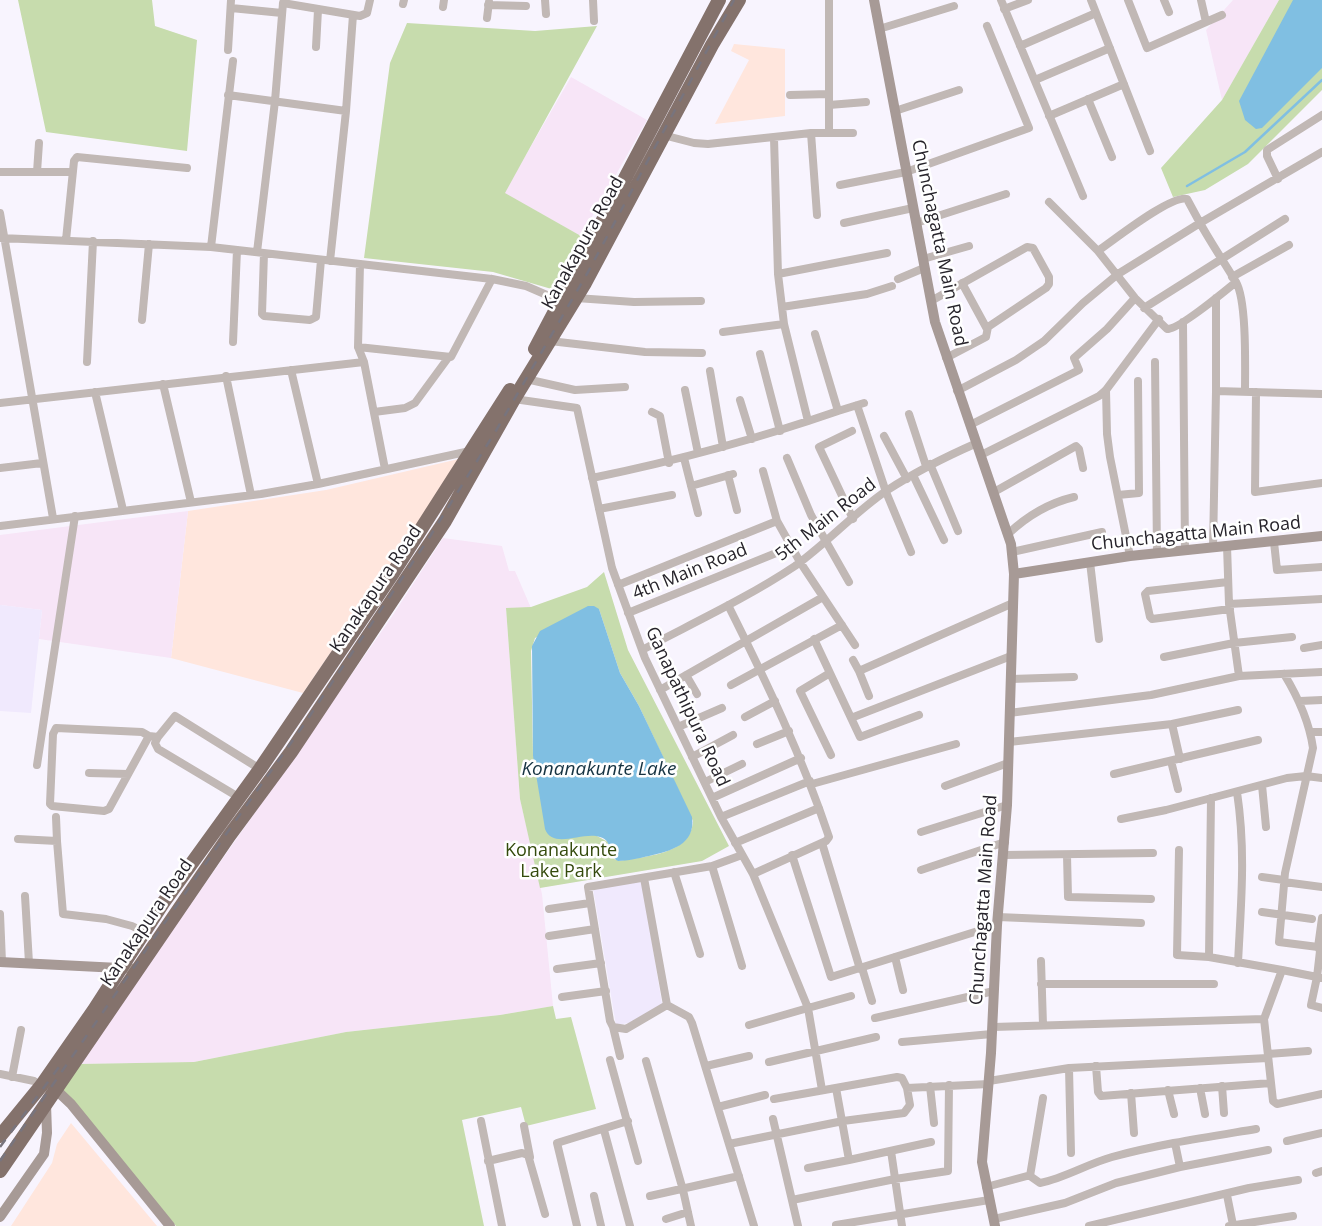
<!DOCTYPE html>
<html>
<head>
<meta charset="utf-8">
<style>
  body { margin:0 }
  canvas { display:block; background:#f8f4fe }
</style>
</head>
<body>
<canvas width="1322" height="1226"></canvas>
<script>
const g = document.querySelector('canvas').getContext('2d');
g.lineJoin = 'round';
function fill(path, color) { g.fillStyle = color; g.fill(path, 'evenodd'); }
function strokePath(path, color, width, dash) { g.strokeStyle = color; g.lineWidth = width; g.lineCap = dash ? 'butt' : 'round'; g.setLineDash(dash || []); g.stroke(path); }
function write(font, color, halo, rows, align = 'center') {
  g.font = font + ' "Open Sans",sans-serif'; g.lineWidth = 5; g.setLineDash([]); g.textBaseline = 'middle'; g.strokeStyle = halo; g.fillStyle = color; for (const [text, x, y, turn = 0] of rows) {
    g.save(); g.translate(x, y); g.rotate((+turn || 0) * Math.PI / 180); g.textAlign = isNaN(turn) ? turn : align; if (halo) g.strokeText(text, 0, 0); g.fillText(text, 0, 0); g.restore();
  }
}
fill(new Path2D(`
  M734,44L785,49V116L715,124L749,60L731,51Z
  M463,458L303,693L171,658L188,511L326,490Z
  M71,1123L157,1226H11L52,1163L57,1144Z`), '#ffe6dd');
fill(new Path2D(`
  M1233,0H1279L1222,100L1206,30Z
  M571,77L647,120L581,236L504,193Z
  M188,511L171,658L39,639L42,610L0,605V535Z
  M443,538L502,546L509,571H515L531,608H506L520,799L542,894L553,1006L500,1015L346,1032L194,1062L79,1064L391,618Z`), '#f7e5f7');
fill(new Path2D(`
  M0,605L42,610L31,713L0,711Z
  M642,882L662,1004L635,1022L616,1025L593,888Z`), '#f0e9fd');
fill(new Path2D(`
  M18,0H152L155,26L197,40L187,151L46,132Z
  M1279,0H1322V90L1248,164L1205,190L1173,197L1161,168L1222,100Z
  M407,23L535,31L597,26L505,193L581,236L555,290L493,272L364,258L390,63Z
  M604,572L628,650L729,846L702,861L540,888L520,799L506,608L531,607L587,587ZM599,609L620,673L639,706L693,821C691,855 645,856 620,861L614,859L608,842L597,836L533,756L531,651L535,638Z
  M553,1006L556,1019L571,1017L596,1109L526,1126L521,1107L462,1120L484,1226H176L62,1090L79,1064L194,1062L346,1032L500,1015Z`), '#c7dcad');
fill(new Path2D(`
  M1293,0H1322V68L1262,128L1256,129L1245,120L1239,101Z
  M588,606H594L599,609L620,673L639,706L692,817C696,845 670,851 649,856C639,858 628,861 618,861C608,856 613,840 600,837C583,831 553,850 545,829L533,756L532,646L540,631Z`), '#80bfe2');
strokePath(new Path2D(`
  M1187,186L1245,152L1322,80`), '#80bfe2', 2.5);
strokePath(new Path2D(`
  M284,0L283,3L360,16L367,13L370,0
  M545,0L546,14
  M593,0L594,21
  M829,0V133
  M1001,0L1083,196
  M1091,0L1150,151
  M1128,0L1147,48L1206,22
  M1164,0L1169,12
  M1201,0L1206,22L1222,15
  M403,4L404,0
  M488,5L526,6
  M443,7L444,0
  M231,8L282,13
  M1004,9L1028,0
  M487,18L489,2
  M879,29L954,6
  M1020,46L1096,13
  M316,47L318,10
  M228,50L231,0
  M1035,80L1110,48
  M228,95L346,111
  M790,95L829,94
  M1088,99L1112,157
  M829,105L866,102
  M895,111L959,90
  M1049,116L1124,84
  M811,133L817,215
  M663,135L694,143L708,144L811,133H853
  M774,138L778,274
  M0,172H72
  M37,172L39,143
  M1278,179L1267,156V150L1322,115
  M840,185L906,172L1029,128L987,26
  M1049,202L1098,251L1135,298L1167,329C1178,330 1225,291 1236,282
  M0,213L53,518
  M844,223L913,208
  M916,223L1006,194
  M0,238L211,247L492,279L526,286L563,302
  M66,240L74,161L77,157L187,168
  M211,247L233,61
  M1098,251C1114,240 1172,194 1187,199L1200,223L1322,152
  M257,252L275,101L283,3
  M264,253L262,314L264,316L310,320L316,317L321,260
  M923,259L969,246
  M330,261L346,111L353,15
  M360,264L358,347L364,362L385,469
  M1232,277L1289,245
  M898,279L924,268
  M962,283L987,329
  M576,298L634,302L701,301
  M931,301L1027,247L1033,248L1049,277V284L1046,288L988,327L986,337L946,358
  M782,307L867,294L892,286
  M1144,308L1285,219
  M142,320L149,244
  M1183,322L1185,551
  M723,332L784,324
  M550,341L645,352L702,353
  M233,342L237,250
  M358,347L451,357L492,279
  M760,354L780,431
  M87,362L93,241
  M1155,362L1157,553
  M291,370L318,484
  M710,371L723,447
  M226,376L251,495
  M526,379L575,390L625,387
  M163,384L191,502
  M685,390L698,453
  M1106,390L1107,434L1110,457L1130,556
  M957,391L1016,360L1044,341L1083,303L1118,274L1200,223C1211,243 1224,262 1236,282C1247,301 1245,368 1245,392
  M1216,391V298
  M95,392L123,510
  M1256,392L1255,492L1322,483
  M514,399L577,408L612,568L645,658L721,817L753,874L808,1008L749,1025
  M740,400L752,439
  M0,403L364,362
  M857,405L886,492L911,552
  M838,411L864,403
  M374,412L405,408L415,403L448,358
  M652,412L660,416L669,463
  M909,414L926,466
  M808,421L784,324L778,274L887,253
  M970,425L1079,370L1074,358L1107,329L1135,298
  M852,431L819,447L853,519
  M884,436L907,479
  M981,455L1099,396L1106,390L1159,319
  M684,458L698,513
  M787,458L811,515L849,582
  M930,464L958,531
  M0,468L42,463
  M763,471L777,521L800,562L855,645
  M728,475L737,510
  M913,475L944,540
  M592,478C675,461 757,439 838,411L815,334
  M691,486L733,474
  M994,492L1076,446L1079,449L1083,468
  M1118,495L1139,493L1138,381
  M599,509L672,495
  M0,526L261,494L318,484L470,451
  M1008,534C1027,516 1049,503 1074,497
  M1274,542L1277,570L1322,567
  M1213,548L1216,391L1322,394
  M1012,552L1102,532
  M1090,562L1099,639
  M1228,582L1148,591L1145,594L1150,617L1152,619L1230,609
  M618,585L777,521
  M1229,604L1322,599
  M728,605C766,681 802,756 829,837L826,841L753,874
  M628,613L791,547
  M814,639L860,737L919,715
  M1304,648L1322,645
  M642,650C693,623 747,598 795,566C827,543 854,513 886,491C915,472 945,457 977,443
  M1164,657L1234,643L1292,637
  M853,660L859,671L1013,603
  M859,671L869,696
  M830,673L800,691L831,755
  M1284,674C1298,697 1309,720 1313,748L1285,873L1279,942L1318,947L1320,951L1317,977L1282,970L1264,1019L1273,1101L1277,1104L1322,1094
  M686,675L697,694
  M1239,676L1322,672
  M1011,679L1074,677
  M731,685L842,625
  M660,690L823,597
  M1300,701L1322,700
  M1009,713L1151,695L1239,676L1229,604L1227,546
  M745,717L775,701
  M851,718L1011,656
  M1172,724L1180,759
  M678,727L722,708
  M1310,732H1322
  M149,736L142,732L56,728L53,734L50,804L52,806L104,811L109,809L149,736L158,737L175,716L260,769
  M158,737L155,743L158,749L240,798
  M1009,742L1172,724L1238,710
  M757,744L789,731
  M692,757L733,735
  M1171,761L1178,789
  M37,765L75,516
  M89,773L128,774
  M1114,774L1258,740
  M705,782L742,764
  M812,784L956,744
  M1262,785L1266,827
  M945,786L1008,763
  M1237,792C1246,852 1241,902 1238,963
  M712,798L801,758
  M56,817L57,841
  M721,817L810,781
  M1121,819L1166,810L1287,778L1306,776L1322,778
  M921,832L1007,805
  M18,839L57,841L63,914L106,919L132,926L144,932
  M735,843L819,808
  M822,843L860,969
  M1179,850L1177,955L1209,957L1282,970
  M792,855L831,977L997,925
  M1004,855L1153,853
  M1067,855L1068,897L1151,899
  M712,866L742,966
  M921,870L1005,842
  M674,872L700,954
  M1262,877L1284,880
  M644,878L667,1005L689,1017L692,1023L754,1226
  M1284,882L1322,887
  M25,896L29,963
  M549,909L590,903
  M1262,912L1312,919
  M0,914L2,962
  M998,917L1141,923
  M549,936L595,929
  M1318,947L1322,918
  M895,957L903,990
  M1209,957L1211,798
  M1041,961L1043,1025
  M862,968L872,1001
  M557,969L601,963
  M1322,978L1317,977L1311,1005L1322,1008
  M1041,984H1214
  M562,997L606,991
  M667,1005L626,1029L613,1027L610,1021L588,887L712,866L742,855
  M875,1018L994,991
  M613,1027L620,1056
  M993,1027L1264,1019
  M902,1042L992,1034
  M1268,1054L1308,1051
  M610,1060L638,1161
  M646,1061L683,1190L691,1226
  M769,1062L876,1037
  M706,1066L749,1056
  M1096,1066L1098,1092L1101,1096L1271,1083
  M1069,1068L1071,1153
  M0,1074L34,1081L41,1086
  M12,1077L21,1030
  M989,1081L1069,1068L1268,1058
  M930,1086L934,1123
  M1222,1086L1224,1113
  M836,1088L849,1160L931,1142
  M907,1088L989,1084
  M1200,1088L1205,1114
  M822,1090L808,1008L851,996
  M1168,1090L1174,1114
  M1131,1093L1134,1133
  M718,1107L765,1095
  M773,1119L798,1226
  M481,1121L502,1226
  M524,1126L530,1157
  M604,1130L630,1226
  M1287,1141L1322,1133
  M1175,1143L1180,1167
  M729,1144L843,1121L904,1113L910,1105L907,1088L902,1078L897,1077L774,1099
  M891,1151L902,1226
  M488,1161L522,1153L528,1155L545,1214
  M808,1168L849,1160
  M1316,1173L1322,1171
  M1030,1176L1043,1098
  M986,1187L1027,1176H1030L1040,1183C1065,1178 1087,1164 1112,1157C1160,1144 1208,1137 1256,1129
  M1227,1195L1233,1225
  M594,1196L601,1226
  M650,1196L739,1176
  M792,1200L895,1179L948,1171L949,1085
  M666,1219L688,1212
  M994,1219L1065,1203L1116,1183L1180,1167L1268,1150
  M836,1225L989,1200
  M577,1226L557,1143L628,1121
  M1089,1226L1249,1188L1298,1180
  M1229,1226L1293,1216`), '#c1b8b5', 8);
strokePath(new Path2D(`
  M874,0L935,322L1011,544L1014,574L1007,805L997,925L991,1053L982,1162L995,1226
  M1014,574L1130,556L1322,536
  M0,962L139,969
  M52,1086L71,1104L170,1226
  M0,1217L44,1154L47,1133L46,1104`), '#a79a96', 10);
strokePath(new Path2D(`
  M535,349L719,0
  M0,1136L41,1086L94,1010L163,903L260,769L393,573L510,390
  M0,1171L229,836L291,752L445,521L514,399L585,283L712,45L739,0`), '#84726c', 14);
strokePath(new Path2D(`
  M0,1147L59,1067
  M0,1161L224,837L303,726L429,538L497,429L588,272L734,0`), '#78747d', 2.5, [9, 9]);
write('18px', '#26232a', '#fff', [
  ["Kanakapura Road",583,243,-61],
  ["Chunchagatta Main Road",939,243,78],
  ["5th Main Road",826,520,-38],
  ["Chunchagatta Main Road",1196,534,-6],
  ["4th Main Road",690,572,-22],
  ["Kanakapura Road",376,589,-56],
  ["Ganapathipura Road",687,707,65],
  ["Chunchagatta Main Road",984,900,-86],
  ["Kanakapura Road",147,923,-56]
]);
write('18px', '#344a0c', '#fff', [
  ["Konanakunte",561,851],
  ["Lake Park",561,872]
]);
write('italic 19px', '#163342', '#fff', [
  ["Konanakunte Lake",599,770]
]);
</script>
</body>
</html>
